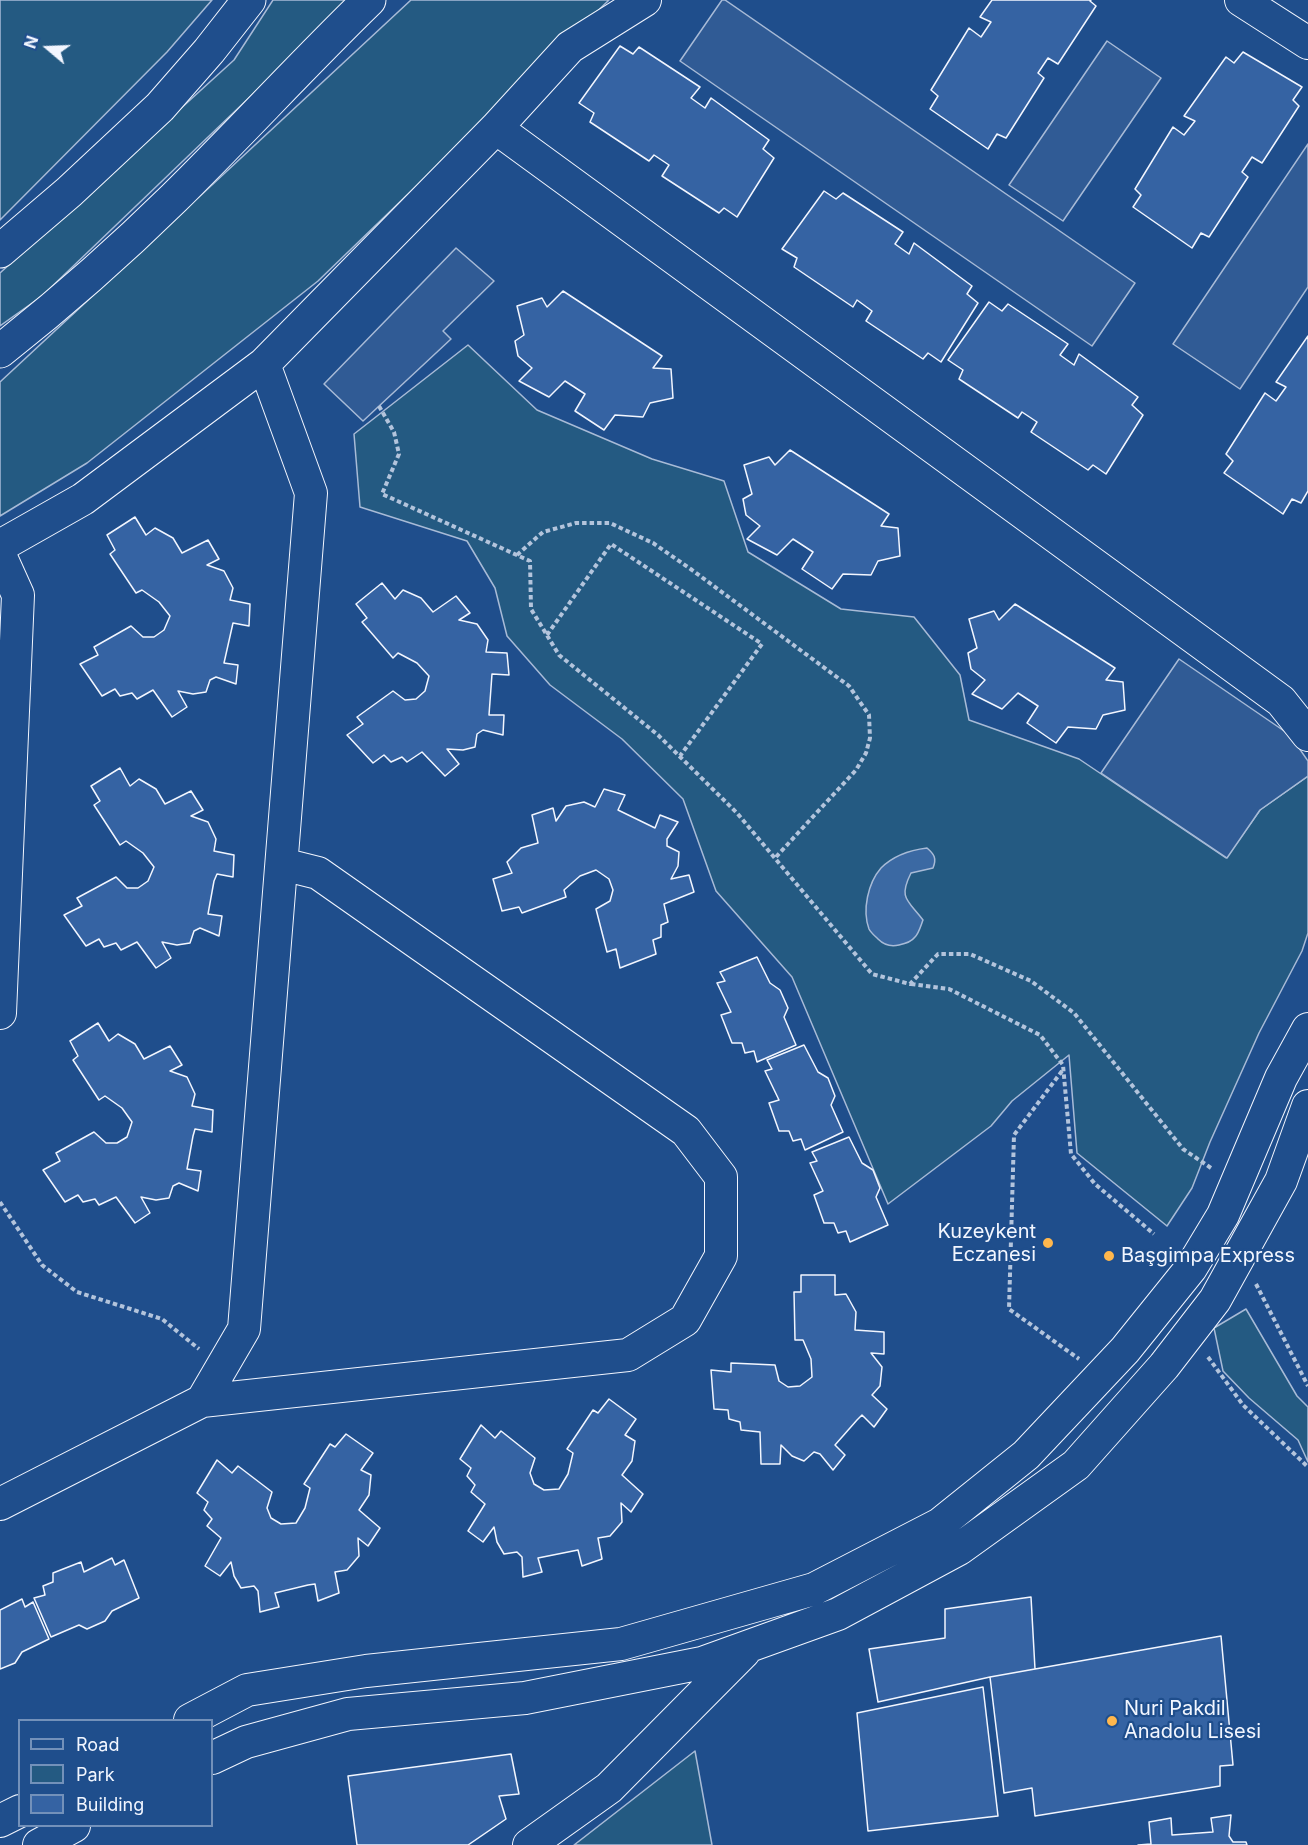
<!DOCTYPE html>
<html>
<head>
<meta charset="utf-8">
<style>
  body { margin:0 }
  #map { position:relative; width:1308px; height:1845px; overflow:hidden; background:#1f4e8c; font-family:Inter,sans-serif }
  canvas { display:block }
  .legend { position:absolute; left:18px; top:1719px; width:195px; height:108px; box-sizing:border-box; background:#1f4e8c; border:2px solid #7391ba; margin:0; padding:8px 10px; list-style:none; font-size:18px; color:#f2f6ff }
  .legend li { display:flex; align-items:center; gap:12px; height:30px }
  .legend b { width:30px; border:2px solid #7391ba }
  .north { position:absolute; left:18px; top:18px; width:60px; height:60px; -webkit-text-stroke:4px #1f4e8c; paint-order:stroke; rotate:289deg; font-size:16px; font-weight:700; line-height:24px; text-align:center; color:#f2f6ff }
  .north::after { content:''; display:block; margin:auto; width:21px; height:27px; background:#f2f6ff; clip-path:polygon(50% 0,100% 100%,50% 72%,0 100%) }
</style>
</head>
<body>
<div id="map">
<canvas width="1308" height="1845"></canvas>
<ul class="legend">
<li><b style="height:8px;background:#1f4e8c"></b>Road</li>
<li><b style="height:16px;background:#245a82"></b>Park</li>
<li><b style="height:16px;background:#3563a3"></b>Building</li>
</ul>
<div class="north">N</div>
</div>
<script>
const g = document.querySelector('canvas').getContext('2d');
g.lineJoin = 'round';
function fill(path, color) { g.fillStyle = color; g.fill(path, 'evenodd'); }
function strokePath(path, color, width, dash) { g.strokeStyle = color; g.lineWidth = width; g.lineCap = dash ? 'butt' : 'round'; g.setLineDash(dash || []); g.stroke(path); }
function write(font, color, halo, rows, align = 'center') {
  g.font = font + ' Inter,sans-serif'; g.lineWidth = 4.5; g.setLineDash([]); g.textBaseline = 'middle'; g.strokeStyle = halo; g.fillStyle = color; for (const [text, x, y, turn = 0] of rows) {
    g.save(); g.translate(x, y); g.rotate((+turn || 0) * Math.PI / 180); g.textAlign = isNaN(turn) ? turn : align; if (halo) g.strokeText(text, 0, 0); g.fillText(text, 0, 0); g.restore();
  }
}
const green = new Path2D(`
  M0,0H212L167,52L0,220Z
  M273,0H356L278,70L42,296L0,326V273L234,60Z
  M411,0H609L318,281L87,463L0,516V382Z
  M468,345L537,410L652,459L724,481L748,552L841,609L914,617L960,675L969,720L1079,759L1226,858L1260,810L1308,776V933L1302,951L1259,1033L1210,1142L1192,1188L1167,1226L1077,1153L1069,1055L1012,1101L991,1126L888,1204L792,977L716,891L683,799L622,739L550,685L507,636L495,588L467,541L360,507L354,434Z
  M1246,1309L1297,1396L1308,1407V1462L1298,1440L1249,1398L1223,1371L1214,1328Z
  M695,1751L712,1845H574Z`);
fill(green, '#245a82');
strokePath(green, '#a8bbd7', 1.5);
const parking = new Path2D(`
  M722,0H725L1135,283L1092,346L680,61Z
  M1107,41L1161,78L1063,221L1009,185Z
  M1308,144V287L1240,389L1173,344Z
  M456,248L494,281L443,331L451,339L363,421L324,384Z
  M1179,659L1290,735L1308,761V776L1260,810L1227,858L1101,773Z`);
fill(parking, '#305b95');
strokePath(parking, '#a8bbd7', 1.5);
const water = new Path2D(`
  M927,848C934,854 937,858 933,868L911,873C898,899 908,900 923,920C921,925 919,933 915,937C912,941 904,944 899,945C891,947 884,945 878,939C875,936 871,933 869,929C862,910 868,883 881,868C893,856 911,850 927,848Z`);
fill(water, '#3b69a3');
strokePath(water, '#a8bbd7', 1.5);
const building = new Path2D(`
  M992,0H1091L1090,1L1096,6L1058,64L1048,58L1038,73L1044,78L1006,138L997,134L988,149L930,109L938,96L931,90L969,28L981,37L991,22L980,17Z
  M620,46L633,54L639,47L700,87L691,98L705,108L711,98L769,140L763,149L774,158L737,217L724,208L719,213L662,176L669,165L654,155L649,161L590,122L594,113L579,103Z
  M1243,52L1302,87L1293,100L1299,106L1262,163L1252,157L1242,172L1248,177L1209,237L1201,233L1192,248L1133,207L1141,195L1135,189L1173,127L1184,135L1195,121L1184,116L1226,57L1234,63Z
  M824,191L836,199L843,193L903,232L895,244L909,254L914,243L972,286L967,294L978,303L941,362L928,353L923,359L866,321L872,311L857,300L853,307L794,267L797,258L782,249Z
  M563,291L662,356L653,368L671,369L673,398L650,403L643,417L615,415L604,430L575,411L585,394L565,381L549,397L519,381L532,368L518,356L515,341L524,335L517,306L542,298L547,307Z
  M989,302L1002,311L1008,304L1068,344L1060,355L1074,365L1079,354L1138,397L1132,405L1143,415L1106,474L1093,465L1088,470L1031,432L1037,422L1022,412L1018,418L959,379L963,370L948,360Z
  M1308,336V491L1301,503L1292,499L1283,514L1224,473L1233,461L1226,454L1265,393L1276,401L1286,387L1276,382Z
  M790,450L889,514L881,526L898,528L900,556L878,561L871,575L843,574L832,589L802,569L813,552L793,539L777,555L747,539L760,526L746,515L743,499L752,494L744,465L769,457L775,465Z
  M135,517L146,535L155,528L173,538L182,553L208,540L219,559L207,565L224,571L233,588L230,600L250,604L249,626L233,623L224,663L238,665L236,684L216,677L210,680L206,692L193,694L178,691L187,707L172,717L153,690L137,699L132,693L120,696L115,689L102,696L80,664L98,655L94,647L131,626L143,637H154L164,630L170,616L159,602L142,590L136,593L110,554L115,550L107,535Z
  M382,583L395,599L403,590L421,598L433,612L456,596L470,613L459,620L477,624L488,640L486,652L507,653L509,675L492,674L489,715H504L503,735L483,730L477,734L475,747L463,750L447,749L459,764L445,776L422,752L407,762L402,757L391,762L384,755L373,763L347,735L363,724L357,717L393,691L405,700L416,699L425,691L429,676L417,663L398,653L393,658L362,622L367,618L356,604Z
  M1015,604L1115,668L1106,680L1123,682L1125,710L1103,715L1096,729L1068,727L1056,743L1027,723L1038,706L1018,693L1002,709L972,694L985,680L971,669L968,653L977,648L969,619L994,611L999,620Z
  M120,768L130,786L139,779L156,789L165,804L191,791L203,810L191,816L208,822L216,839L214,851L234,855L233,877L217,874L214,881L208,914L222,916L219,936L200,928L194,931L190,943L177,945L162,942L171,958L156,968L137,942L121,950L116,943L104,947L99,939L86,946L64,915L82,906L77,898L116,877L127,888H138L148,881L154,867L143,853L126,841L120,845L94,805L100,801L91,786Z
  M604,789L625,795L618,810L655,828L660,815L678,822L667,839V846L679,852L678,866L671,879L689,875L694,892L664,904L668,922L661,925V937L653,940L656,954L620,968L616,949L607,952L596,909L610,901L613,890L609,879L596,870L580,876L564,890L566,897L522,913L519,907L502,911L493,879L512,873L507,862L521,848L538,843L532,815L553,808L556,821L566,806L584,802L595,807Z
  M757,957L770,983L780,990L788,1008L784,1017L796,1045L757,1062L754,1051L745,1053L742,1043H732L721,1015L731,1012L717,983L725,981L720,972Z
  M98,1023L109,1041L118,1034L135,1044L144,1059L170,1046L182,1065L170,1071L187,1077L195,1094L192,1106L213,1110L212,1132L195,1129L193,1136L187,1169L201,1171L198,1191L179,1183L173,1186L169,1198L156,1200L141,1197L150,1213L135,1223L116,1197L99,1205L95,1199L83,1202L78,1195L65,1202L43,1170L60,1161L56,1153L94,1132L106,1143H117L127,1137L132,1122L122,1108L105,1096L99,1100L73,1060L78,1056L70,1041Z
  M804,1045L818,1072L828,1078L835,1096L831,1105L843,1132L805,1150L801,1139L793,1141L789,1131H779L769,1103L779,1100L765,1071L772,1069L767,1060Z
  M849,1137L862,1163L873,1170L880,1188L876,1197L888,1225L850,1242L846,1231L838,1233L834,1223H824L814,1195L823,1191L810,1163L817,1161L812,1152Z
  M801,1275H835V1295L846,1294L856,1312L855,1330L884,1332V1354L871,1353L882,1367L880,1386L872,1395L887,1409L874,1427L862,1415L857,1420L835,1445L845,1455L833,1470L820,1454L814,1452L804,1461L792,1456L781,1445L780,1464H761L760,1432L741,1430L740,1422L729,1419L728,1410L714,1409L711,1370L731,1372V1363L775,1365L779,1381L788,1387L800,1386L812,1377L811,1359L803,1340H795L794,1292H801Z
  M609,1399L636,1419L625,1435L635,1441L632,1461L622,1475L643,1494L631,1512L621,1503L622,1522L610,1536L598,1538L602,1559L582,1566L578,1550L538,1558L542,1572L523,1577L522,1557L517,1552L504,1554L497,1542L494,1527L483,1542L468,1531L485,1504L471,1492L475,1485L467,1476L471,1468L460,1459L481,1425L495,1438L501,1431L535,1458L530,1473L534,1484L544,1490L559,1489L568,1474L573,1453L567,1449L593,1410L598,1413Z
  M346,1434L373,1453L361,1470L371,1475L369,1495L359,1510L380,1528L368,1546L358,1538L359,1556L347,1570L335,1572L339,1593L318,1601L315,1584L308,1585L275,1593L279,1607L260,1612L258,1591L254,1586L241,1588L234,1576L231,1562L220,1576L205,1566L221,1538L207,1526L212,1519L204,1510L208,1502L197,1493L217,1460L232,1473L238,1466L272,1492L267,1508L271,1518L281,1524L296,1523L305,1508L310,1488L304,1484L330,1444L335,1447Z
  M112,1558L115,1565L124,1560L139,1598L112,1611L105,1621L87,1629L79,1625L51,1637L34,1598L45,1595L43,1586L53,1582V1573L81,1562L84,1572Z
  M1031,1597L1035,1669L990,1677L878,1702L869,1649L945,1638V1609Z
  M22,1599L25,1607L33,1602L49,1639L22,1652L15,1663L0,1669V1610Z
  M1221,1636L1233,1765L1220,1766V1786L1035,1816L1032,1788L1004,1793L990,1677Z
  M983,1687L998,1816L868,1831L857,1713Z
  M511,1754L519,1794L499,1796L506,1819L468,1845H357L348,1776Z
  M1231,1815L1229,1836L1233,1842H1246L1247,1845H1138L1151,1844L1149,1822L1171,1818L1172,1835L1213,1832L1211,1818Z`);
fill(building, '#3563a3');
strokePath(building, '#f2f6ff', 1.5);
const minor = new Path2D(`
  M1241,0L1308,43
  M496,128L1281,701L1308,735
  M0,546L83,499L264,364L496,128L570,47L645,0
  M0,555L18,595L0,1013
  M202,1401L628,1355L685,1320L721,1256V1177L686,1131L318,873L282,864
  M0,1504L202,1401L244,1329L311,493L264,364
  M190,1720L247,1690L366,1671L621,1644L814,1589L940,1524L1026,1455L1125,1350L1191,1268L1223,1215L1281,1078L1308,1029
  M212,1758L246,1742L348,1714L525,1698L702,1663L838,1614L959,1549L1076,1465L1164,1366L1215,1300L1281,1181L1308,1106
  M0,1821L20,1811
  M39,1845L74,1826
  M529,1845L609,1788L744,1652`);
const highway = new Path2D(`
  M0,251L69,192L160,107L209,51L249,0
  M0,351C61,303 119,252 174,198C240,133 303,64 369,0`);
strokePath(minor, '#f2f6ff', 34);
strokePath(highway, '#f2f6ff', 35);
strokePath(new Path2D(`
  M379,406L394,432L399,454L382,494L530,561L531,609L559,655L658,735L737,813L872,974L910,984L938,954H970L1031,981L1074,1013L1183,1149L1211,1168
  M517,555L543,532L576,523H610L653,543L692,570L849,686L869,715L870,738L866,753L856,770L775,858
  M547,635L611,544L762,644L680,756
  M911,984L949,989L1040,1035L1063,1065L1071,1154L1095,1184L1154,1234
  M1062,1071L1014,1135L1009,1309L1079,1359
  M0,1202L42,1265L77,1292L162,1319L199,1349
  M1256,1284L1308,1386
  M1208,1357L1243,1405L1308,1467`), '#b3c4dc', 4, [4.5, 3]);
strokePath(minor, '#1f4e8c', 32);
strokePath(highway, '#1f4e8c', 33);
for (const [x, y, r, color] of [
  [1048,1243,6,"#ffb74d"],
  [1109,1256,6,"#ffb74d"],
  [1112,1721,6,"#ffb74d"]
]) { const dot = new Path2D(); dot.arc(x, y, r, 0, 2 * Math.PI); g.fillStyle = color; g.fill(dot); strokePath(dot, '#1f4e8c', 2); }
write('20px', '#f2f6ff', '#1f4e8c', [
  ["Kuzeykent",1036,1232,"right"],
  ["Eczanesi",1036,1255,"right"],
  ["Başgimpa Express",1121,1256],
  ["Nuri Pakdil",1124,1709],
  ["Anadolu Lisesi",1124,1732]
], 'left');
</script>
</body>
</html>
